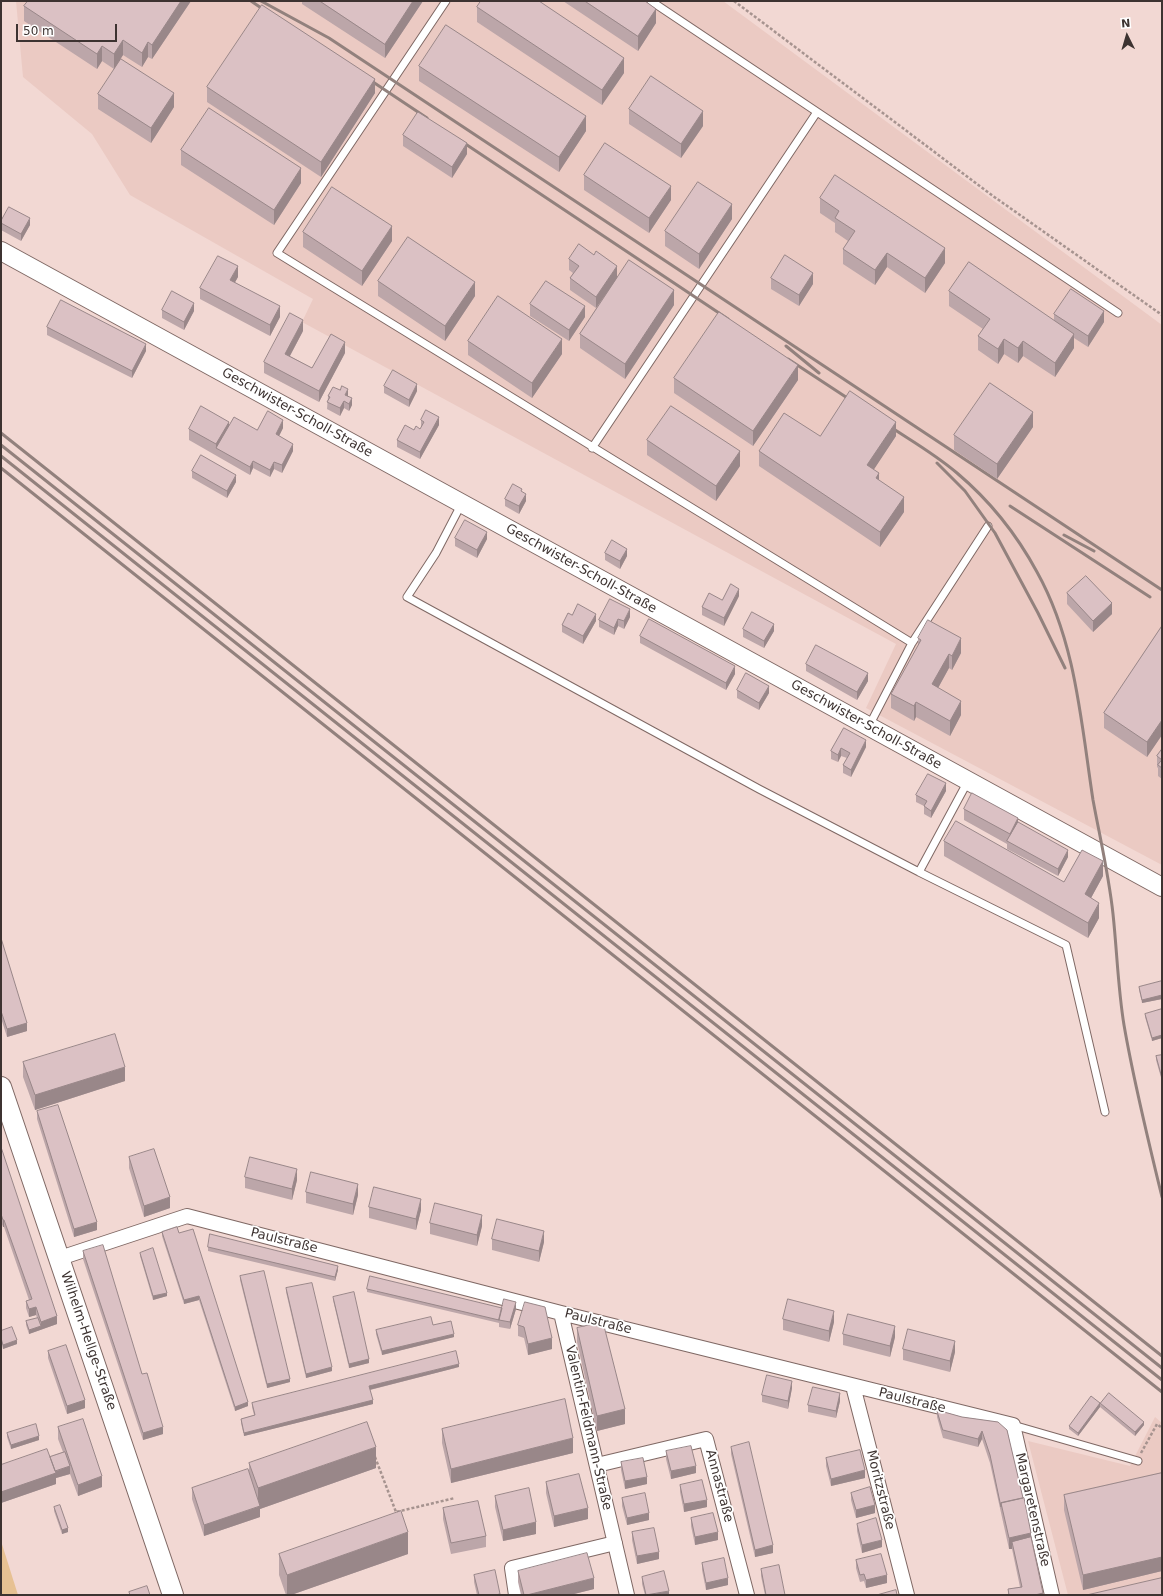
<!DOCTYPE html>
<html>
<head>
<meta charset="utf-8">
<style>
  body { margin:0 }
  #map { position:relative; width:1163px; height:1596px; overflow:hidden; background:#f2d8d3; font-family:"DejaVu Sans",sans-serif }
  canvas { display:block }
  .frame { position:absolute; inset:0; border:2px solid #3d3331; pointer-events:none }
  .north { position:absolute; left:1107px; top:16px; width:40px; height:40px; -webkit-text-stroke:3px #fff; paint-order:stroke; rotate:355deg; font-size:11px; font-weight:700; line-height:16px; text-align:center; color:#3d3331 }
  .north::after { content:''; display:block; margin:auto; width:14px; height:18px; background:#3d3331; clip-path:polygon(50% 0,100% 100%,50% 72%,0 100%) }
  .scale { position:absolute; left:16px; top:24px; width:101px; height:18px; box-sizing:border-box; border:2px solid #3d3331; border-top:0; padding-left:5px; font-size:12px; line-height:14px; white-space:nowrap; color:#3d3331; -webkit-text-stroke:3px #fff; paint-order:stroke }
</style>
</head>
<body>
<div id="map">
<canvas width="1163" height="1596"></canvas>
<div class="frame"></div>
<div class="north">N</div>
<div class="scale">50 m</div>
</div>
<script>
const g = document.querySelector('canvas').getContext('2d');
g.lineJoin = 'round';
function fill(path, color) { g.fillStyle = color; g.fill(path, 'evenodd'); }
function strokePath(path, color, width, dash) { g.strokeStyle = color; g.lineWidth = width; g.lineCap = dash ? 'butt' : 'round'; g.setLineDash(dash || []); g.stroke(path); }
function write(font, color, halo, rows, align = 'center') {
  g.font = font + ' "DejaVu Sans",sans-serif'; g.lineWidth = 3.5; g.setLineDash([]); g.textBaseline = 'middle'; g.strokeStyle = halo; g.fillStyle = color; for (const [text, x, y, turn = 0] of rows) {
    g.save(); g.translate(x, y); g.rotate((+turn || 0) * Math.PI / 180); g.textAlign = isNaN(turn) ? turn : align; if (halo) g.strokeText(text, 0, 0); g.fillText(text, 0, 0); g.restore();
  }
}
fill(new Path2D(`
  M16,1H723L1162,325V865L866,708L896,644L302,322L313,299L130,195L92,134L23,77Z
  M1155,1417L1162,1423V1587L1127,1595H1068L1028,1441L1130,1466Z`), '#ebcac3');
fill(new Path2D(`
  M1,1541L18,1595H1Z`), '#e7c193');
const service = new Path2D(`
  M446,1L277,253L912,643
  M651,1L1118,313
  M592,448L817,112
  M462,503L436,553L407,597L759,789L919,872
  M869,726L912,643L988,526
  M968,781L919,872L1066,945L1105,1112
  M1013,1425L1138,1461`);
const minor = new Path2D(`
  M60,1258L187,1216L561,1313L1013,1425L1052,1595
  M561,1313L627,1595
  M853,1386L907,1595
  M597,1465L706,1439L747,1595
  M516,1595L512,1568L615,1543`);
const tertiary = new Path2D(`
  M1,251L1162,887`);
const secondary = new Path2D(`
  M1,1087L173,1595`);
strokePath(service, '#7f6864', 9);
strokePath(minor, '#7f6864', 16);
strokePath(tertiary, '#7f6864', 20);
strokePath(secondary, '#7f6864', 22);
strokePath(new Path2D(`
  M734,1L993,196L1162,315
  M1141,1453L1157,1424L1162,1428
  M375,1457L396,1512
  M397,1516L396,1512L455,1498`), '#a6938f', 2.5, [3, 2]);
strokePath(service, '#fff', 7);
strokePath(minor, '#fff', 14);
strokePath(tertiary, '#fff', 18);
strokePath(secondary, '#fff', 20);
strokePath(new Path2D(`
  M251,1L270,14
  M261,1L329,38L1162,590
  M367,78L427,118
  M458,139L728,319
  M786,346L819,373
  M788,359L855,403
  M886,424C910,440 935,454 957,473C989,500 1017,535 1037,572C1076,642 1081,722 1093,800C1100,838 1109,876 1113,914C1117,951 1118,989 1124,1025C1134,1083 1148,1140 1162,1197
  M1,433L1162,1356
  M1,445L1162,1368
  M1,456L1162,1380
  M937,463L965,491L995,533L1038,613L1065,668
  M1,468L1162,1392
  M1010,506L1150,597
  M1064,535L1094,551`), '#92817d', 3);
fill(new Path2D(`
  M191,1L152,59L148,57L142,67L123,55L114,69L102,61L97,69L24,21V6Z
  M302,1H423L385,58L302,4Z
  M563,1H645L656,23L638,51Z
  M477,7L624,73L602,105L477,22Z
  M419,66L586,131L559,172L419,81Z
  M207,87L375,93L321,177L207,102Z
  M98,94L174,107L151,143L98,109Z
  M629,109L703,126L681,158L629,124Z
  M403,135L467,154L452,178L403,146Z
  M181,150L301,183L274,225L181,165Z
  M584,175L671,200L649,233L584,190Z
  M820,198L945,263L925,293L887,267L875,285L843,264V249L848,241L835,232V223L820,213Z
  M732,219L699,269L665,246V231Z
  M1,221L30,225L21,241L1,230Z
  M303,232L392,241L362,286L303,247Z
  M569,259L617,277L674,305L625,379L580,348V334L610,288L596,308L570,290V278L573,273L569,270Z
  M238,277L235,282L280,317L270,336L200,299V288Z
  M771,278L813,284L799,306L771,289Z
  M378,281L475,296L445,341L378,296Z
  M949,291L1054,320V314L1104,322L1088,347L1074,338V348L1055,377L1023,356L1018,363L1004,354L998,364L978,350V336L983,329L949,306Z
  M530,304L585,317L569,341L530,316Z
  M162,310L194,311L184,330L162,318Z
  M47,327L146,351L132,378L47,335Z
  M303,331L290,356L312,368L345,353L319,402L264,373V362Z
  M468,341L562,354L532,398L468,355Z
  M674,378L798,380L753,446L674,393Z
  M384,386L417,391L409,407L384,393Z
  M328,396H348L352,405L349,411L344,408L340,416L327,409Z
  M421,420L439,425L420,459L397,447V440L414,430L420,429L421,428Z
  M229,425L257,430L283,428L279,436L293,451L282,473L274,469L270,477L253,468L250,475L189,440V429Z
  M1033,427L997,479L954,450V435Z
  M820,436H896L873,470L879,480L904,512L880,547L759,466V451Z
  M647,440L740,466L716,501L647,455Z
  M192,471L236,482L227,498L192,478Z
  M522,492L526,501L519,514L505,506V499Z
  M455,538L487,539L477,558L455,546Z
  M605,553L627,556L620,569L605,560Z
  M1067,593L1112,614L1093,632L1067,604Z
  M739,596L724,626L702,615V607L722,600Z
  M630,617L624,629L618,626L614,635L599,627V620Z
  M596,621L583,644L562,632V625Z
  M1162,626V735L1147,757L1104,728V713Z
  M743,629L774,631L764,648L743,637Z
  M640,636L735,674L726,690L640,643Z
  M918,638L961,653L952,670L949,668L938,688L961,715L950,736L916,717L914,721L891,708V694L918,646Z
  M806,664L868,681L857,700L806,671Z
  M737,690L769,693L759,710L737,698Z
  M844,728L866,747L851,777L843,773V765L847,758L841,756L838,762L831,759V751Z
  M1162,749V779L1158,776V768L1157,767V756Z
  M946,791L931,818L924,814V806L916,802V795Z
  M964,809L1018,822L1068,857L1058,876L1007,849V844L964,820Z
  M944,841L1064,882L1103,876L1091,898L1099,918L1088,938L944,856Z
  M1,938L27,1031L7,1037L1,1018Z
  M1162,981V999L1142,1003L1139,990V987Z
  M1162,1009V1038L1152,1041L1145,1017V1014Z
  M1162,1055V1081L1156,1060V1056Z
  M23,1062L125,1081L35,1110L23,1077Z
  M37,1111L97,1230L74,1237L37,1119Z
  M1,1147L57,1324L29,1334L26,1325V1321L37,1318L36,1315L29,1317L26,1308V1301L29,1300L4,1227H3L1,1222Z
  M129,1157L170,1208L144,1217L129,1168Z
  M245,1177L297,1180L292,1200L245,1188Z
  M306,1192L358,1195L353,1215L306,1203Z
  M369,1207L421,1210L416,1230L369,1218Z
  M430,1223L482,1226L477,1246L430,1234Z
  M162,1232L179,1233L248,1406L235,1411L199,1300L184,1304L162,1236Z
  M492,1239L544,1242L539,1262L492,1250Z
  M208,1247L338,1270L335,1281L208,1251Z
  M83,1251L142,1374L163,1434L143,1440L83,1259Z
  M140,1253L167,1296L153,1300L140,1256Z
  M240,1276L290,1382L267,1388L240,1280Z
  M286,1288L332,1371L306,1378L286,1292Z
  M367,1289L502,1308L516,1309L510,1329L499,1327V1323L367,1292Z
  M333,1297L369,1363L349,1368L333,1300Z
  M545,1307L552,1349L528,1355L524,1338L518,1336V1325Z
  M783,1319L834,1322L829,1342L783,1330Z
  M433,1325L454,1337L382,1355L376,1334V1330Z
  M577,1328L625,1424L597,1431L577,1342Z
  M1,1331L17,1344L3,1349L1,1342Z
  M843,1334L895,1337L890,1357L843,1345Z
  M903,1349L955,1352L950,1372L903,1360Z
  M48,1351L85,1408L67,1414L48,1358Z
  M459,1367L370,1390L373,1404L244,1436L241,1423V1419L254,1415L252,1407V1403Z
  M792,1388L788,1409L762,1402V1395Z
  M840,1401L836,1418L808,1412V1405Z
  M1100,1403L1144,1425L1135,1436L1100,1407L1078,1436L1069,1429V1426Z
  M937,1410L962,1417L998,1422L1031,1537L1043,1595H1008V1589L1020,1587L1012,1549H1009L990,1463L982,1439L978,1447L943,1438L937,1417Z
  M58,1427L102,1487L78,1496L70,1474L56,1478V1484L1,1503V1465L50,1457L63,1452L58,1439Z
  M442,1429L573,1453L451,1483L442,1443Z
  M7,1433L39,1440L11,1449L7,1437Z
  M731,1447L773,1553L755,1557L731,1454Z
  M666,1451L696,1473L671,1479L666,1459Z
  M826,1458L865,1478L831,1486L826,1466Z
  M621,1462L647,1484L625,1489L621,1470Z
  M249,1463L376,1468L260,1509V1517L204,1536L192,1499V1488L249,1474Z
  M1162,1473V1571L1083,1590L1064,1510V1495Z
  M546,1482L588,1519L554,1527L546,1493Z
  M680,1485L707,1507L684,1512L680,1492Z
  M851,1493L875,1513L856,1518L851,1500Z
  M495,1496L536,1534L503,1541L495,1507Z
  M622,1498L649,1520L627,1525L622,1506Z
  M54,1507L68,1532L62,1534L54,1511Z
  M443,1508L486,1536V1547L451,1554L443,1519Z
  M691,1518L718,1540L695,1545L691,1526Z
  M857,1524L882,1547L862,1553L857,1531Z
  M632,1532L659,1559L637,1564L632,1540Z
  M279,1554H408L291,1595H286L279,1575Z
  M856,1560L887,1583L866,1588L864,1581L860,1582L856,1568Z
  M702,1563L728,1585L706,1590L702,1570Z
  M761,1569L785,1595H765L761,1576Z
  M518,1571L594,1589L570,1595H521L518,1582Z
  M474,1575L500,1595H477L474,1582Z
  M642,1577L669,1595H645L642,1584Z`), '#bca6a9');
fill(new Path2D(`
  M181,1H191L152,59V45Z
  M413,1H423L385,58V44Z
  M656,9V23L638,51V36Z
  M123,40V55L114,69V54Z
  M148,42V57L142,67V53Z
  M102,46V61L97,69V54Z
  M624,58V73L602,105V90Z
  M375,79V93L321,177V162Z
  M174,93V107L151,143V128Z
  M703,111V126L681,158V144Z
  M586,116V131L559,172V157Z
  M467,143V154L452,178V167Z
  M301,168V183L274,225V210Z
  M671,186V200L649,233V218Z
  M732,204V219L699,269V254Z
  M30,218V225L21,241V234Z
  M392,226V241L362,286V271Z
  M945,248V263L925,293V278Z
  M887,253V267L875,285V270Z
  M238,266V277L230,291V280Z
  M617,266V278L596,308V297Z
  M813,273V284L799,306V295Z
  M475,282V296L445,341V326Z
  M674,290V305L625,379V364Z
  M194,303V311L184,330V322Z
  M280,306V317L270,336V325Z
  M585,306V317L569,341V330Z
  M1104,311V322L1088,347V336Z
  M303,320V331L285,365V354Z
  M1074,334V348L1055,377V363Z
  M562,339V354L532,398V383Z
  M1004,339V354L998,364V349Z
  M1023,341V356L1018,363V348Z
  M345,342V353L319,402V391Z
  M146,344V351L132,378V371Z
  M798,365V380L753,446V431Z
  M417,384V391L409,407V400Z
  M348,389V397L345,402V395Z
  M352,398V405L349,411V404Z
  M344,401V408L340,416V408Z
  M1033,412V427L997,479V464Z
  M439,417V425L420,459V452Z
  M283,420V428L276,442V434Z
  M229,422V433L216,448V444Z
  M896,422V436L867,480V465Z
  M293,444V451L282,473V465Z
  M740,451V466L716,501V486Z
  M253,461V468L250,475V467Z
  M274,462V469L270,477V470Z
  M879,473V488L876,478Z
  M236,475V482L227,498V491Z
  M526,494V501L519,514V506Z
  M904,497V512L880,547V532Z
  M487,532V539L477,558V550Z
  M627,549V556L620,569V561Z
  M739,589V596L724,626V618Z
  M1112,603V614L1093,632V621Z
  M630,609V617L624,629V621Z
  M596,614V621L583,644V636Z
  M618,619V626L614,635V628Z
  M774,624V631L764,648V641Z
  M961,638V653L952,670V656Z
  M949,654V668L932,699V684Z
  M735,666V674L726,690V683Z
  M868,673V681L857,700V692Z
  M769,686V693L759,710V703Z
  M961,701V715L950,736V721Z
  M916,702V717L914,721V706Z
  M1162,720V735L1147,757V742Z
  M866,740V747L851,777V770Z
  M841,748V756L838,762V755Z
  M946,783V791L931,818V811Z
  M1018,818V830L1010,842V834Z
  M1068,850V857L1058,876V869Z
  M1103,861V876L1085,909V894Z
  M1099,903V918L1088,938V923Z
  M1162,995V999L1142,1003V1000Z
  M27,1023V1031L7,1037V1029Z
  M1162,1035V1038L1152,1041V1038Z
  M125,1067V1081L35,1110V1095Z
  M297,1169V1180L292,1200V1189Z
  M358,1184V1195L353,1215V1204Z
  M170,1197V1208L144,1217V1206Z
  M421,1199V1210L416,1230V1219Z
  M482,1215V1226L477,1246V1235Z
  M3,1220H4V1227H3Z
  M97,1222V1230L74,1237V1229Z
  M544,1231V1242L539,1262V1251Z
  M338,1266V1270L335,1281V1277Z
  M167,1293V1296L153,1300V1296Z
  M199,1296V1300L184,1304V1300Z
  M516,1302V1309L510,1329V1322Z
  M36,1307V1315L29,1317V1309Z
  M834,1311V1322L829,1342V1331Z
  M57,1316V1324L29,1334V1330L41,1326V1322Z
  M895,1326V1337L890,1357V1346Z
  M454,1334V1337L382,1355V1351Z
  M552,1338V1349L528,1355V1344Z
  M17,1340V1344L3,1349V1345Z
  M955,1341V1352L950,1372V1361Z
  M369,1359V1363L349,1368V1364Z
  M459,1364V1367L369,1390V1386Z
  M332,1367V1371L306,1378V1374Z
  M290,1379V1382L267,1388V1384Z
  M792,1381V1388L788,1409V1401Z
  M840,1393V1401L836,1418V1411Z
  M85,1400V1408L67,1414V1406Z
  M373,1400V1404L244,1436V1433Z
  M248,1402V1406L235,1411V1407Z
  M1100,1403V1407L1078,1436V1433Z
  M625,1409V1424L597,1431V1416Z
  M1144,1422V1425L1135,1436V1432Z
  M163,1427V1434L143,1440V1433Z
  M982,1431V1439L978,1447V1439Z
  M39,1436V1440L11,1449V1445Z
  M573,1438V1453L451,1483V1469Z
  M376,1447V1468L260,1509V1517L204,1536V1525L258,1507V1488Z
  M70,1466V1474L56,1478V1484L1,1503V1492Z
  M696,1466V1473L671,1479V1471Z
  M865,1470V1478L831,1486V1479Z
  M102,1476V1487L78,1496V1485Z
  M647,1477V1484L625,1489V1481Z
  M707,1500V1507L684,1512V1504Z
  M875,1505V1513L856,1518V1510Z
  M588,1508V1519L554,1527V1516Z
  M649,1513V1520L627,1525V1518Z
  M536,1522V1534L503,1541V1530Z
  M68,1528V1532L62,1534V1530Z
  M408,1532V1554L291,1595H287V1575Z
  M718,1532V1540L695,1545V1537Z
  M1031,1533V1545L1012,1542V1549H1009V1538Z
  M882,1540V1547L862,1553V1545Z
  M773,1545V1553L755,1557V1550Z
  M659,1552V1559L637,1564V1556Z
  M1162,1557V1571L1083,1590V1575Z
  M887,1575V1583L866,1588V1580Z
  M594,1578V1589L570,1595H527Z
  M728,1578V1585L706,1590V1583Z
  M669,1591V1595H649Z
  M1043,1593V1595H1035Z`), '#998789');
const building = new Path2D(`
  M28,1H181L152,45L148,42L142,53L123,40L114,54L102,46L97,54L24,6Z
  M320,1H413L385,44Z
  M481,1H539L624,58L602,90L477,7Z
  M585,1H645L656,9L638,36Z
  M262,5L375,79L321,162L207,87Z
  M446,25L586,116L559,157L419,66Z
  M121,59L174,93L151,128L98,94Z
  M651,76L703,111L681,144L629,109Z
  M209,108L301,168L274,210L181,150Z
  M418,112L467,143L452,167L403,135Z
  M605,143L671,186L649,218L584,175Z
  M835,175L945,248L925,278L887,253L875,270L843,249L855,231L835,218L839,211L820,198Z
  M698,182L732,204L699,254L665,231Z
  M332,187L392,226L362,271L303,232Z
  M9,207L30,218L21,234L1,223V221Z
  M408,237L475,282L445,326L378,281Z
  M579,244L594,255L596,251L617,266L596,297L570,278L579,266L569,259Z
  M785,255L813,273L799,295L771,278Z
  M218,256L238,266L230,280L280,306L270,325L200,288Z
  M629,260L674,290L625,364L580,334Z
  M969,262L1074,334L1055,363L1023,341L1018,348L1004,339L998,349L978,336L990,319L949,291Z
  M546,281L585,306L569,330L530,304Z
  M1071,289L1104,311L1088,336L1054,314Z
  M172,291L194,303L184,322L162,310Z
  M498,296L562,339L532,383L468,341Z
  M61,300L146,344L132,371L47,327Z
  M719,312L798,365L753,431L674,378Z
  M290,313L303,320L285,354L312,368L331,334L345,342L319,391L264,362Z
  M393,370L417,384L409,400L384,386Z
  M990,383L1033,412L997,464L954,435Z
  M342,386L348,389L345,395L352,398L349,404L344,401L340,408L327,402L330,397L328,396L333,387L340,390Z
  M850,391L896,422L867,465L879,473L876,478L904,497L880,532L759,451L784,413L820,436Z
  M201,406L229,422L216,444L189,429Z
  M671,406L740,451L716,486L647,440Z
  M426,410L439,417L420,452L397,440L405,425L414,430L416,426L420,429L424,422L421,420Z
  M268,411L283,420L276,434L293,444L282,465L274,462L270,470L253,461L250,467L216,448L234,417L257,430Z
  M201,455L236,475L227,491L192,471Z
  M513,484L522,489L521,491L526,494L519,506L505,499Z
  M465,520L487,532L477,550L455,538Z
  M612,540L627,549L620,561L605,553Z
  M1086,576L1112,603L1093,621L1067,593Z
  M731,584L739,589L724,618L702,607L709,593L722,600Z
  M610,599L630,609L624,621L618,619L614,628L599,620Z
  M578,604L596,614L583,636L562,625L568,613L572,615Z
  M752,612L774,624L764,641L743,629Z
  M649,619L735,666L726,683L640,636Z
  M928,620L961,638L952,656L949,654L932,684L961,701L950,721L916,702L914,706L891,694L921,640L918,638Z
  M1162,626V720L1147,742L1104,713Z
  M816,645L868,673L857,692L806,664Z
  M746,673L769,686L759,703L737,690Z
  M844,728L866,740L851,770L843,765L850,753L841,748L838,755L831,751Z
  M1162,749V760L1157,756Z
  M1162,760V768L1158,765Z
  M928,774L946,783L931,811L924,806L927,801L916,795Z
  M972,793L1018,818L1010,834L964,809Z
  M956,821L1064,882L1082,850L1103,861L1085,894L1099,903L1088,923L944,841Z
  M1018,822L1068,850L1058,869L1007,841Z
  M1,938L27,1023L7,1029L1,1011Z
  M1162,981V995L1142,1000L1139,987Z
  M1162,1009V1035L1152,1038L1145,1014Z
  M115,1034L125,1067L35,1095L23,1062Z
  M1162,1055V1078L1156,1056Z
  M58,1105L97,1222L74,1229L37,1111Z
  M1,1147L57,1316L41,1322L36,1307L29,1309L26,1301L32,1299L4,1220H3L1,1214Z
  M154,1149L170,1197L144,1206L129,1157Z
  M250,1157L297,1169L292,1189L245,1177Z
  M311,1172L358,1184L353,1204L306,1192Z
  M374,1187L421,1199L416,1219L369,1207Z
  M435,1203L482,1215L477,1235L430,1223Z
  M497,1219L544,1231L539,1251L492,1239Z
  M177,1227L179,1233L193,1229L248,1402L235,1407L199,1296L184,1300L162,1232Z
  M210,1234L338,1266L335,1277L208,1247Z
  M103,1245L142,1374L147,1373L163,1427L143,1433L83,1251Z
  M153,1248L167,1293L153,1296L140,1253Z
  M264,1271L290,1379L267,1384L240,1276Z
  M370,1276L502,1308L499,1320L367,1289Z
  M312,1283L332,1367L306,1374L286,1288Z
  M354,1292L369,1359L349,1364L333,1297Z
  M504,1299L516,1302L510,1322L499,1320Z
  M788,1299L834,1311L829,1331L783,1319Z
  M525,1302L545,1307L552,1338L528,1344L524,1327L518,1325Z
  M848,1314L895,1326L890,1346L843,1334Z
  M431,1317L433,1325L451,1321L454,1334L382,1351L376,1330Z
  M38,1318L41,1326L29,1330L26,1321Z
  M603,1322L625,1409L597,1416L577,1328Z
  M12,1327L17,1340L3,1345L1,1338V1331Z
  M908,1329L955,1341L950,1361L903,1349Z
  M66,1345L85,1400L67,1406L48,1351Z
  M456,1351L459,1364L369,1386L373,1400L244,1433L241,1419L255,1415L252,1403Z
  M767,1375L792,1381L788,1401L762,1395Z
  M813,1387L840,1393L836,1411L808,1405Z
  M1109,1393L1144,1422L1135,1432L1100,1403L1078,1433L1069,1426L1091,1396L1100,1403Z
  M565,1399L573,1438L451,1469L442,1429Z
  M937,1410L962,1417L998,1422L1007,1430L1023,1498L1001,1503V1507L990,1455L982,1431L978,1439L943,1430Z
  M83,1419L102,1476L78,1485L58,1427Z
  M367,1422L376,1447L258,1488L249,1463Z
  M36,1424L39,1436L11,1445L7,1433Z
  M749,1442L773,1545L755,1550L731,1447Z
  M691,1446L696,1466L671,1471L666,1451Z
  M47,1449L56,1473L1,1492V1465Z
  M860,1450L865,1470L831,1479L826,1458Z
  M65,1452L70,1466L55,1471L50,1457Z
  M643,1458L647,1477L625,1481L621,1462Z
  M248,1469L260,1506L204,1525L192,1488Z
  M1162,1473V1557L1083,1575L1064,1495Z
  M579,1474L588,1508L554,1516L546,1482Z
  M702,1480L707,1500L684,1504L680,1485Z
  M870,1487L875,1505L856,1510L851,1493Z
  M529,1488L536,1522L503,1530L495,1496Z
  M645,1493L649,1513L627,1518L622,1498Z
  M1024,1498L1031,1533L1009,1538L1001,1503Z
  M478,1501L486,1536L451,1543L443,1508Z
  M60,1505L68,1528L62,1530L54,1507Z
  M401,1511L408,1532L287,1575L279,1554Z
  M713,1513L718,1532L695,1537L691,1518Z
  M876,1518L882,1540L862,1545L857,1524Z
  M654,1528L659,1552L637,1556L632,1532Z
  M1031,1537L1043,1593L1035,1595H1009L1008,1589L1022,1587L1012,1542Z
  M587,1553L594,1578L527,1595H524L518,1571Z
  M881,1554L887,1575L866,1580L864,1574L860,1575L856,1560Z
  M724,1558L728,1578L706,1583L702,1563Z
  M779,1565L785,1595H766L761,1569Z
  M495,1570L500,1594L495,1595H479L474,1575Z
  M664,1571L669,1591L646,1595L642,1577Z
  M1162,1578V1595H1087Z
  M147,1586L150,1595H130L129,1592Z
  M896,1590L897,1595H877Z`);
fill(building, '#dbc1c4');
strokePath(building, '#998789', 1);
write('13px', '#3d3331', '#fff', [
  ["Geschwister-Scholl-Straße",297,413,29],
  ["Geschwister-Scholl-Straße",581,569,29],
  ["Geschwister-Scholl-Straße",866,725,29],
  ["Paulstraße",284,1241,14],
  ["Paulstraße",598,1322,14],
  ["Wilhelm-Hellge-Straße",88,1341,71],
  ["Paulstraße",912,1401,14],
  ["Valentin-Feldmann-Straße",588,1428,77],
  ["Annastraße",719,1486,75],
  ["Moritzstraße",880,1490,76],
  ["Margaretenstraße",1032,1510,77]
]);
</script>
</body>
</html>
